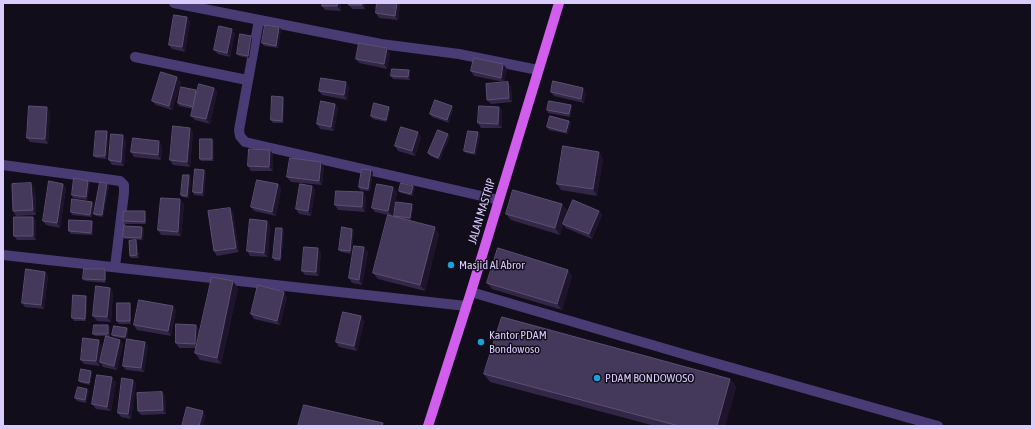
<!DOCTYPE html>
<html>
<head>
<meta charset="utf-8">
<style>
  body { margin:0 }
  #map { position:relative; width:1035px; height:429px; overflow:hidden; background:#110d1a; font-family:"Asap Condensed",sans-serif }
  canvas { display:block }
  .frame { position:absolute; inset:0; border:4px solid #d9cbfa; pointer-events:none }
</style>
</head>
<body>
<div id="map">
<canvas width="1035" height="429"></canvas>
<div class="frame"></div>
</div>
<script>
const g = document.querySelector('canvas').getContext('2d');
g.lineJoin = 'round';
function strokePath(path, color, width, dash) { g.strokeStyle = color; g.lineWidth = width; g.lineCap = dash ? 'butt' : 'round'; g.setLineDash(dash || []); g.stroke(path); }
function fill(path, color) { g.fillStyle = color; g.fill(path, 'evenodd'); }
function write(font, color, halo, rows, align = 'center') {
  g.font = font + ' "Asap Condensed",sans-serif'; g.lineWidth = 3; g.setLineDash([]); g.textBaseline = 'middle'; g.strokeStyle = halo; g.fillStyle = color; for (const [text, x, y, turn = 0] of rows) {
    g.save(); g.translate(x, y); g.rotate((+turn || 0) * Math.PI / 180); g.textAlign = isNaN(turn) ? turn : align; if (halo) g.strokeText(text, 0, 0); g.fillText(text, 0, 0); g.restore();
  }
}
strokePath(new Path2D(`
  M174,3L381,44L459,54L538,70
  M259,20L239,130L240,136L245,142L499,200
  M135,57L247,80
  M3,165L120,181L124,185V193L115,267
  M3,255L466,306
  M471,292L690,356L938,426`), '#493c75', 10);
strokePath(new Path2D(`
  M428,426L471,292L559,3`), '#d25eee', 10);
fill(new Path2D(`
  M323,3H341V11L325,10L322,6Z
  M365,3V9H352L349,5Z
  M400,3L398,20L379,18L376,13Z
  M187,17L190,21L185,52L172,49L169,45Z
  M279,27L281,29L278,48L264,46L262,43Z
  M235,33L230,57L218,54L214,50Z
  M252,38L249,58L239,56L237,54Z
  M390,53L387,69L359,63L356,59Z
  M503,64L507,69L504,82L474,76L471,71Z
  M409,70L410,72V80L393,79L391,76Z
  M181,82L172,110L156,105L152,101Z
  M508,82L511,87L512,102L491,104L487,100Z
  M349,87L347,100L322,95L319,91Z
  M214,88L217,92L210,124L195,120L191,116L193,109L179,106L178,103L196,90L197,92Z
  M551,92L586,93L584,103L554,96Z
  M283,97L284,99V123H273L271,120Z
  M335,104L338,108L334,131L320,129L317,124Z
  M571,105L572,107L570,117L548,113L547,110Z
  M452,106L453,109L449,123L432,117L430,114Z
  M389,107L390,109L387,122L373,119L371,116Z
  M499,107L502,111V128H481L478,123Z
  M50,112L48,144L30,142L27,138Z
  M569,121L571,123L568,134L549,130L547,127Z
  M107,131L108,134L107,159L96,158L94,156Z
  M193,132L190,167L173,165L170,160Z
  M478,132L480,135L476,155L466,153L464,151Z
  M450,136L440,160L430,156L428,153Z
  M421,137L415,156L398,151L395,146Z
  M126,140L124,166L112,165L109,160Z
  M214,141V161H201L200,159Z
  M162,146L161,160L134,157L131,152Z
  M270,150L273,154V171H251L248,166Z
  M603,158L597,196L561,190L557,184Z
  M324,166L322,185L291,182L287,177Z
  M204,170L206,172L204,196L194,195L193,192Z
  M373,172L370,191L360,190L359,187Z
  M191,178L189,198L182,197L181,195Z
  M88,181L90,183L87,200L73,198L72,195Z
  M107,183L109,186L103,217L96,216L94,214Z
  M278,184L281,189L276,216L254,211L251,207Z
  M312,186L315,190L311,216L299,214L296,209Z
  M413,186L415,188L413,196L401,193L399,191Z
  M393,187L397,192L392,216L375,212L372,208Z
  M35,188L36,215L16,216L13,211Z
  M66,188L60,228L46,225L43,221Z
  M366,197L365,212L338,210L335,205Z
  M92,202L94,204L92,217L72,215L71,212Z
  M184,204L181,236L161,235L158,230Z
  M413,207L411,220L401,219L439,234L425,291L378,279L373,273L395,217L394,216Z
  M230,208L233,212L239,252L217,256L214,251Z
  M567,210L560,235L511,220L506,214Z
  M599,211L602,215L592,239L566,228L563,224Z
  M146,214V224H125L123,221Z
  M33,217L36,221V240H17L14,236Z
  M92,221L93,224V235L71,234L69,231Z
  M267,221L270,225L268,257L250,256L247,251Z
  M282,228L284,231L281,261H275L273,258Z
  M144,229L143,240L125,239L123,237Z
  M352,229L354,231L351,254L341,252L339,250Z
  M137,243L139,258H131L130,256Z
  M364,247L368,252L362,285L352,283L349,278Z
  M321,252L319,276L305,275L302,271Z
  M568,270L572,276L562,310L492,289L487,283Z
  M45,272L48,276L44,309L25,307L22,303Z
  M106,272V283L85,281L83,279Z
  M110,288L113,292L111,322L97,321L93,316Z
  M238,288L221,364L200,360L195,353L196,348H179L176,343L199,329V338Z
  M284,292L287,297L280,325L254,319L251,314Z
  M86,296L87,298L86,321H74L72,318Z
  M131,305V324H119L117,321Z
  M176,310L171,336L137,330L134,325Z
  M361,316L364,321L357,351L339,347L336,342Z
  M110,327V336H95L93,334Z
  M127,328L128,330L127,339L114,337L112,335Z
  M120,340L123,344L117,370L103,367L100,362Z
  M145,342L148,346L144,372L126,370L123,366Z
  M102,345L100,366L84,364L81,360Z
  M91,371L92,373L90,385L81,383L79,381Z
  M484,374L730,379L736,387L725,426H655L490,382Z
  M133,380L136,384L131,419L121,417L118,413Z
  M116,382L111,411L96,409L92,404Z
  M89,391L86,403L77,401L75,398Z
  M162,392L165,396L166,414L141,415L138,411Z`), '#332747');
fill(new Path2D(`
  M338,3H341V11L337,6Z
  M362,3H365V9L362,5Z
  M397,3H400L398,20L395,16Z
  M187,17L190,21L185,52L182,47Z
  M279,27L281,29L278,48L276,46Z
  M232,29L235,33L230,57L227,53Z
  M251,36L252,38L249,58L248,56Z
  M387,48L390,53L387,69L384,64Z
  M503,64L507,69L504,82L501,78Z
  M409,70L410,72V80L408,77Z
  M177,77L181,82L172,110L169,106Z
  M346,82L349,87L347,100L344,95Z
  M508,82L511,87L512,102L509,98Z
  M214,88L217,92L210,124L206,119Z
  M583,88L586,93L584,103L581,99Z
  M196,90L198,93L194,109L193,107Z
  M283,97L284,99V123L282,121Z
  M335,104L338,108L334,131L331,127Z
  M571,105L572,107L570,117L569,114Z
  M452,106L453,109L449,123L447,120Z
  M47,107L50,112L48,144L45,139Z
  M389,107L390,109L387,122L386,120Z
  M499,107L502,111V128L498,124Z
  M569,121L571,123L568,134L566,132Z
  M190,128L193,132L190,167L187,162Z
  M107,131L108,134L107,159L105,156Z
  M418,132L421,137L415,156L412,151Z
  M478,132L480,135L476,155L474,153Z
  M448,134L450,136L440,160L438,158Z
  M123,135L126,140L124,166L121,162Z
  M212,139L214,141V161L212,159Z
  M159,141L162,146L161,160L158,155Z
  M270,150L273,154V171L269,167Z
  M599,152L603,158L597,196L593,189Z
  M321,162L324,166L322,185L319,181Z
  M204,170L206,172L204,196L202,193Z
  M371,170L373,172L370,191L368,189Z
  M189,175L191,178L189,198L187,196Z
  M88,181L90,183L87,200L86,197Z
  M31,183L35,188L36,215L33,210Z
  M107,183L109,186L103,217L102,215Z
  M63,184L66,188L60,228L57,223Z
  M278,184L281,189L276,216L272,212Z
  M312,186L315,190L311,216L308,211Z
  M413,186L415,188L413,196L411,194Z
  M393,187L397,192L392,216L388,211Z
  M363,192L366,197L365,212L362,207Z
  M180,199L184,204L181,236L178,232Z
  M92,202L94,204L92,217L90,215Z
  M412,204L413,207L411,220L410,218Z
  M562,204L567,210L560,235L555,228Z
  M230,208L233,212L239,252L236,248Z
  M145,211L146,214V224L145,222Z
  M599,211L602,215L592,239L589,234Z
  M33,217L36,221V240L33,236Z
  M92,221L93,224V235L91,233Z
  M267,221L270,225L268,257L264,253Z
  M142,227L144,229L143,240L141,238Z
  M435,227L439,234L425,291L420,285Z
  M282,228L284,231L281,261L280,259Z
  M352,229L354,231L351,254L350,251Z
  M136,240L137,243L139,258L137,255Z
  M364,247L368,252L362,285L359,280Z
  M318,248L321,252L319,276L316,272Z
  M105,269L106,272V283L105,280Z
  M568,270L572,276L562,310L557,304Z
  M45,272L48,276L44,309L41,305Z
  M233,281L238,288L221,364L217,358Z
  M110,288L113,292L111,322L107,317Z
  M284,292L287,297L280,325L277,321Z
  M86,296L87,298L86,321L85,319Z
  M130,303L131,305V324L130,321Z
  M173,306L176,310L171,336L168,331Z
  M361,316L364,321L357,351L354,346Z
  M108,325L110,327V336L108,334Z
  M196,325L199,329L198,348L195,344Z
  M127,328L128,330L127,339L125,337Z
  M99,340L102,345L100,366L96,361Z
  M120,340L123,344L117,370L114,366Z
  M145,342L148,346L144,372L141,368Z
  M91,371L92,373L90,385L89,383Z
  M112,377L116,382L111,411L107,407Z
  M730,379L736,387L725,426H717Z
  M133,380L136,384L131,419L128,414Z
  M87,389L89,391L86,403L85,400Z
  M162,392L165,396L166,414L163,410Z
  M203,411L206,416L203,426H199Z`), '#1e152d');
const building = new Path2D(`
  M323,3H338L337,6H322Z
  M349,3H362V5H349Z
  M377,3H397L395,16L376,13Z
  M174,15L187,17L182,47L169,45Z
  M265,25L279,27L276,46L262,43Z
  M219,26L232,29L227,53L214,50Z
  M240,34L251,36L248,56L237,54Z
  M359,43L387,48L384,64L356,59Z
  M474,58L503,64L501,78L471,71Z
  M392,69L409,70L408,77L391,76Z
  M161,72L177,77L169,106L152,101Z
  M321,78L346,82L344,95L319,91Z
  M553,81L583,88L581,99L551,92Z
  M508,82L509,98L487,100L486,84Z
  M199,84L214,88L206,119L191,116Z
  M181,87L196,90L193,107L178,103Z
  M272,96L283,97L282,121L271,120Z
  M435,100L452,106L447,120L430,114Z
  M321,101L335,104L331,127L317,124Z
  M549,101L571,105L569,114L547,110Z
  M374,103L389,107L386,120L371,116Z
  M29,106L47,107L45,139L27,138Z
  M479,106L499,107L498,124L478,123Z
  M550,116L569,121L566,132L547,127Z
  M173,126L190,128L187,162L170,160Z
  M401,127L418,132L412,151L395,146Z
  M438,130L448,134L438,158L428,153Z
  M96,131H107L105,156H94Z
  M468,131L478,132L474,153L464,151Z
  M111,134L123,135L121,162L109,160Z
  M133,138L159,141L158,155L131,152Z
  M200,139H212V159H200Z
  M563,146L599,152L593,189L557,184Z
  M249,149L270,150L269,167L248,166Z
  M290,158L321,162L319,181L287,177Z
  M195,169L204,170L202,193L193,192Z
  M362,169L371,170L368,189L359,187Z
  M183,175H189L187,196L181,195Z
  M74,178L88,181L86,197L72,195Z
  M257,180L278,184L272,212L251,207Z
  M49,181L63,184L57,223L43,221Z
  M100,182L107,183L102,215L94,214Z
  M31,183L33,210L13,211L12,184Z
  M401,183L413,186L411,194L399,191Z
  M300,184L312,186L308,211L296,209Z
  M377,184L393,187L388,211L372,208Z
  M513,190L562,204L555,228L506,214Z
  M336,191L363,192L362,207L335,205Z
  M161,198L180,199L178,232L158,230Z
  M72,199L92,202L90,215L71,212Z
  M573,200L599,211L589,234L563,224Z
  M396,202L412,204L410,218L394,216Z
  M230,208L236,248L214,251L208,211Z
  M124,211H145V222L123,221Z
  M388,215L435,227L420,285L373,273Z
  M14,217H33V236H14Z
  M250,219L267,221L264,253L247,251Z
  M69,220L92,221L91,233L69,231Z
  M124,226L142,227L141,238L123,237Z
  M342,227L352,229L350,251L339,250Z
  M276,228H282L280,259L273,258Z
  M136,240L137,255L130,256L129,241Z
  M354,246L364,247L359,280L349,278Z
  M304,247L318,248L316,272L302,271Z
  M498,248L568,270L557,304L487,283Z
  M26,269L45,272L41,305L22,303Z
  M84,269H105V280L83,279Z
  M212,277L233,281L217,358L195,353Z
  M258,285L284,292L277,321L251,314Z
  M96,286L110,288L107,317L93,316Z
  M73,295L86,296L85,319L72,318Z
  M139,300L173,306L168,331L134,325Z
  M117,303H130V321H117Z
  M343,312L361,316L354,346L336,342Z
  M502,317L730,379L717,426H679L484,374Z
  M176,324L196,325L195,344L176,343Z
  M94,325H108V334H93Z
  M114,326L127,328L125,337L112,335Z
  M106,336L120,340L114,366L100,362Z
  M83,338L99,340L96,361L81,360Z
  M127,339L145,342L141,368L123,366Z
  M81,369L91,371L89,383L79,381Z
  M97,375L112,377L107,407L92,404Z
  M122,378L133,380L128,414L118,413Z
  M78,387L87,389L85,400L75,398Z
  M162,392L163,410L138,411L137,393Z
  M304,405L383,423L382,426H298Z
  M187,407L203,411L199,426H182Z`);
fill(building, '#44395a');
strokePath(building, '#5c5073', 1);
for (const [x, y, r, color] of [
  [451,265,4,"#17a3da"],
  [481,342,4,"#17a3da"],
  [597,378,4,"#17a3da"]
]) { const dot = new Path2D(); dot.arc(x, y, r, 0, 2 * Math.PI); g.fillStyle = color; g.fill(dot); strokePath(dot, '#110d1a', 1.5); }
write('12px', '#d9cbfa', '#110d1a', [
  ["JALAN MASTRIP",482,211,-73]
]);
write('12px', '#d9cbfa', '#110d1a', [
  ["Masjid Al Abror",459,265],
  ["Kantor PDAM",489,335],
  ["Bondowoso",489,349],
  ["PDAM BONDOWOSO",605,378]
], 'left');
</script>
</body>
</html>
